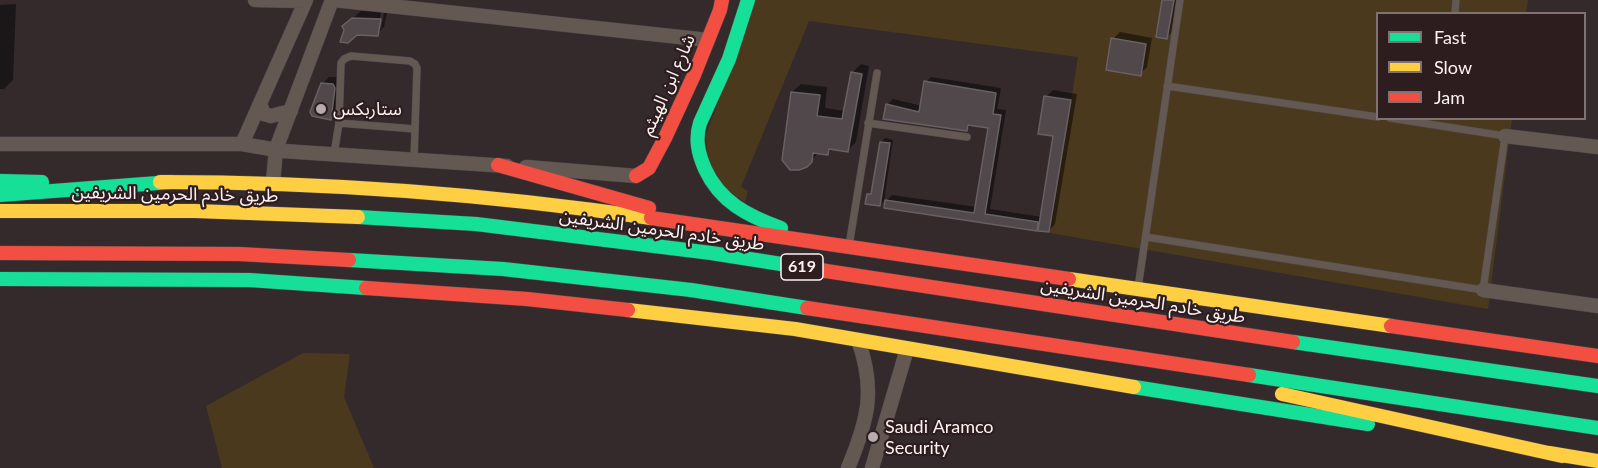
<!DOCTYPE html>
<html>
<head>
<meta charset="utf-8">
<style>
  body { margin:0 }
  #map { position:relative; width:1598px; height:468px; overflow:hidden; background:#342a2c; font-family:Lato,sans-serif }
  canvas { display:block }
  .legend { position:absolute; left:1376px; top:12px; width:210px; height:108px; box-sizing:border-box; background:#2d1d1e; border:2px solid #807273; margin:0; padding:8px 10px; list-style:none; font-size:18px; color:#fdf1f2 }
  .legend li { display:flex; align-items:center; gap:12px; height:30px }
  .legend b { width:30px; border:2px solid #807273 }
</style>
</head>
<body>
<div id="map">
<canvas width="1598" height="468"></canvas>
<ul class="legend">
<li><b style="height:8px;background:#16e098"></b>Fast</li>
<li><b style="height:8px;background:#ffcf43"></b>Slow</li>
<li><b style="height:8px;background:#f24e42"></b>Jam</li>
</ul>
</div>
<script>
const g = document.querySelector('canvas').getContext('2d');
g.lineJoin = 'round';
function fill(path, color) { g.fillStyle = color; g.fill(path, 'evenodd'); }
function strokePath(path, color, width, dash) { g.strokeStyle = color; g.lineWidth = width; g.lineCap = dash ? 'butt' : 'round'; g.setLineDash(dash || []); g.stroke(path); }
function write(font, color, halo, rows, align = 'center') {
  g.font = font + ' Lato,"Noto Sans Arabic",sans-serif'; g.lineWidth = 4.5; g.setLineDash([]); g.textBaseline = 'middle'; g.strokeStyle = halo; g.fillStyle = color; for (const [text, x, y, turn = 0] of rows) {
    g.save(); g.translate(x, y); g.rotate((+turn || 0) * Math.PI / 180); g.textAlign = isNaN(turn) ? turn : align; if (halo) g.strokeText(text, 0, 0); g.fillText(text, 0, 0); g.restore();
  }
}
fill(new Path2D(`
  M753,0H1528L1526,13L1378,14V118L1512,119L1488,309L1050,233L1078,57L809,21L741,187L748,191L745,202C715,184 706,169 706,134L745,32Z
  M303,353L350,354L344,397L374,468H222L206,406Z`), '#4a391c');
fill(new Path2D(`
  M1164,0H1179L1174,30L1167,37Z
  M16,4L13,80L4,89H0V5Z
  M361,11L381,12L378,29H381L384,13H387L384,27L377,34L351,20Z
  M1120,32L1152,38L1147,67L1140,74L1113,39Z
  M861,64L869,66L856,142L847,151L833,148L828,154L819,152L806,166L792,92L801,84L827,87L825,108L845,111L852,73Z
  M329,77H340L337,112L330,119L322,84Z
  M931,77L1001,88L997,109L1006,110L990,209L1042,217L1054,135L1046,97L1053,90L1077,94L1055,224L1049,231L1040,226L1036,229L886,207L887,200L892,195L977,207L990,127L972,124L966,130L885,118L888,104L893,99L922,106L926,82Z
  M885,138L893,140L884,201L880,204L868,195L873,190L881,142Z`), '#0007');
const building = new Path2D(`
  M1162,0H1174L1167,39L1156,37Z
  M352,18L381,19L378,36L357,35L348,43L340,42L344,30L342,26Z
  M1111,38L1146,44L1141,76L1106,70Z
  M851,72L862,74L848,152L829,149L828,155L813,153L812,162L807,167L799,170H790L782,160L791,92L820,95L817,116L842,119Z
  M924,81L996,93L993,114L1001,115L985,214L1038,222L1037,231L884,208L885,200L974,213L988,128L968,125L967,131L883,119L886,104L919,112Z
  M321,83L333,84L335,88L331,120L312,116L310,112Z
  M1044,96L1071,100L1049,232L1038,231L1053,136L1038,134Z
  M880,142L890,143L880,206L865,204L867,194H871Z`);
fill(building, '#50484a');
strokePath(building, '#686063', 1.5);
const lane = new Path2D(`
  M1455,14L1456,0
  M1167,86L1378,117
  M339,123L341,63L344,59L351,56L410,61L415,64L417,68L415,129
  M868,123L967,137
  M334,154L339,123L415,129L414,159
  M1146,237L1483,290L1505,136L1390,118
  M849,246L877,73
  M1138,288L1180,0`);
const street = new Path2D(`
  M255,0L305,1
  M334,0L708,40
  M260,104L264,114L271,116L291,111
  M1505,136L1598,147
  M0,144H242L283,151L507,166
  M242,144L306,0
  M526,167L636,176
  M273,182L276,149L332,0
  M1483,290L1598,306
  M848,468C868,420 876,390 858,340
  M872,468L907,349`);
const fast = new Path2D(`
  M748,0L729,59L700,123C695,139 698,153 705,169C720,202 748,216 781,228
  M0,181L42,182
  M0,195L171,182
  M358,217L476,224L711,253L826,271
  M349,260L503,269L691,290L807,308
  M0,279L249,280L366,288
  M1293,342L1598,386
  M1249,375L1598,428
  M1134,387L1368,424`);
const slow = new Path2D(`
  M160,182C324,182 488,194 651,218
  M0,211H195L358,217
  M1069,279L1391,326
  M628,310L795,329L1134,387
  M1282,394L1562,456
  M1549,453L1598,461`);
const jam = new Path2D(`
  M498,165L649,208
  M636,176L649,168L665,138L694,75L720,10L722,0
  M651,218L1069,279
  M0,253L239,254L349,260
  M826,271L1293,342
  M366,288L527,299L628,310
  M807,308L1249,375
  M1391,326L1598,356`);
strokePath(lane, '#4f4749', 8);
strokePath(street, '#4f4749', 15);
strokePath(fast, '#4f4749', 15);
strokePath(slow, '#4f4749', 15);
strokePath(jam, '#4f4749', 15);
strokePath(lane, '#645853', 7);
strokePath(street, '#645853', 14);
strokePath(fast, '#16e098', 14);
strokePath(slow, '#ffcf43', 14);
strokePath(jam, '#f24e42', 14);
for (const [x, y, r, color] of [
  [321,109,6,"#b7abad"],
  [873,437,6,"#b7abad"]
]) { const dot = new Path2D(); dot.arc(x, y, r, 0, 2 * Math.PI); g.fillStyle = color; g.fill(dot); strokePath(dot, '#2d1d1e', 2); }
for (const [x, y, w] of [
  [802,267,42]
]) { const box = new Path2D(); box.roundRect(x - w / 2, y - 13, w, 26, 4.5); g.fillStyle = '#2d1d1e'; g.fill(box); strokePath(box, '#fdf1f2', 1.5); }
write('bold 16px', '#fdf1f2', null, [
  ["619",802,267]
]);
write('18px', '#fdf1f2', '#2d1d1e', [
  ["شارع ابن الهيثم",668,85,-66],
  ["طريق خادم الحرمين الشريفين",175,194,1],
  ["طريق خادم الحرمين الشريفين",662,230,8],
  ["طريق خادم الحرمين الشريفين",1143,301,9]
]);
write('18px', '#fdf1f2', '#2d1d1e', [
  ["ستاربكس",333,109],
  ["Saudi Aramco",885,427],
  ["Security",885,448]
], 'left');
</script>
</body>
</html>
